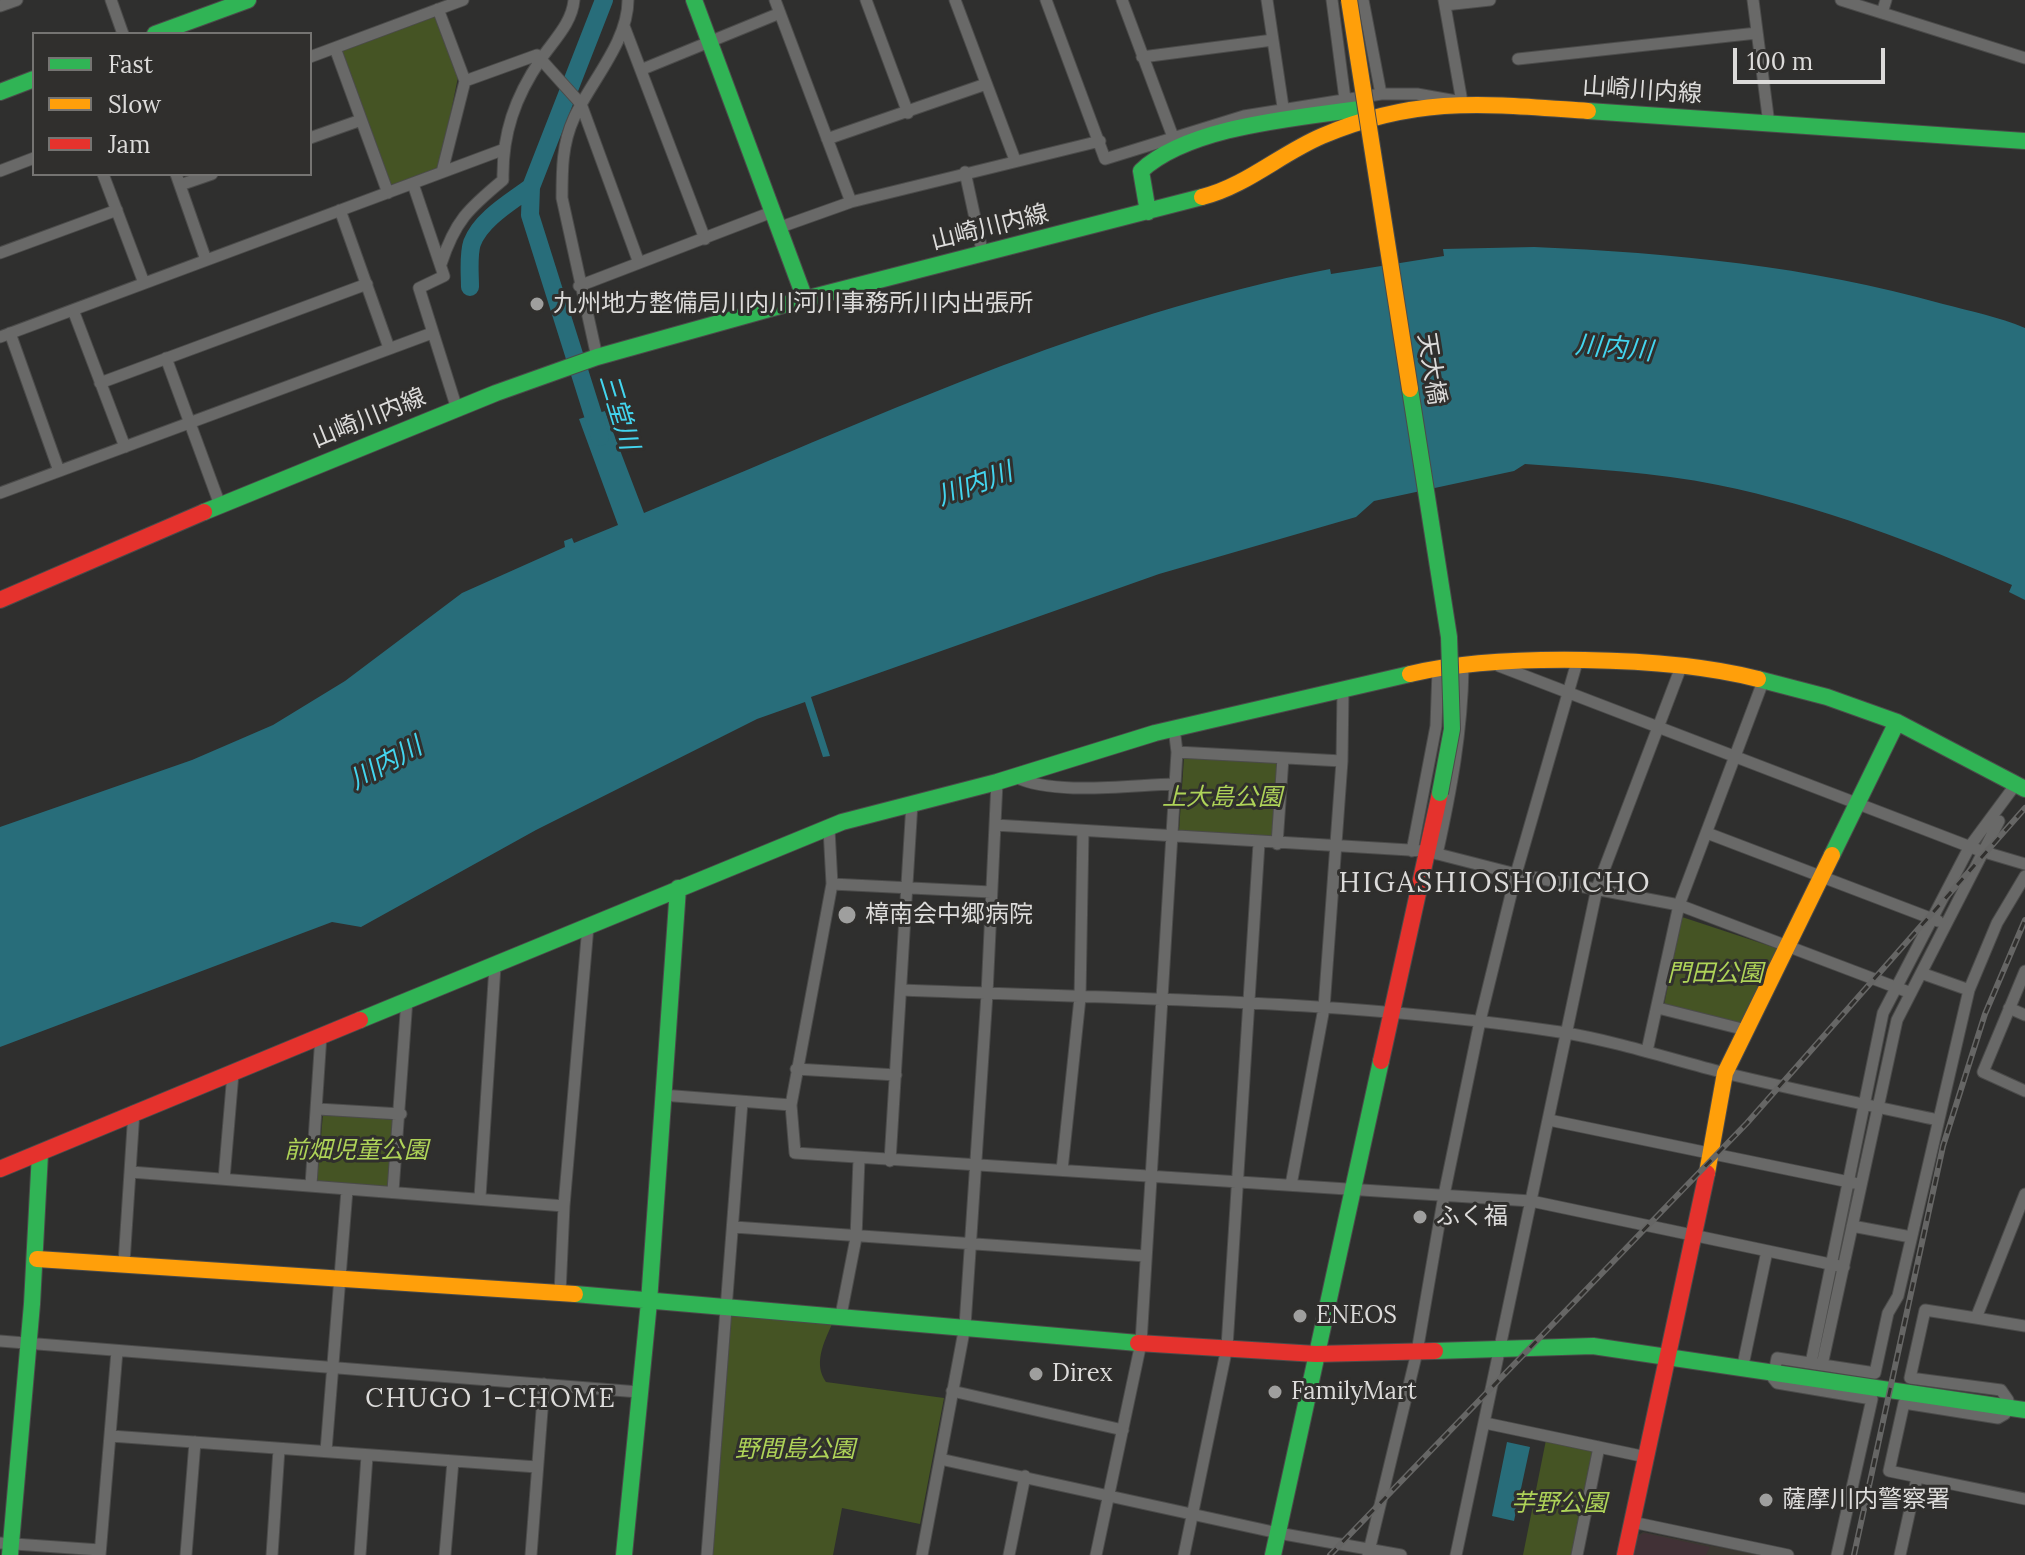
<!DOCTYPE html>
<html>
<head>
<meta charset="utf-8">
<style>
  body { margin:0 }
  #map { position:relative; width:2025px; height:1555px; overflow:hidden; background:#2f2f2e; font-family:Lora,serif }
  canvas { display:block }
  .legend { position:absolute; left:32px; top:32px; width:280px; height:144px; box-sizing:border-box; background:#302f2d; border:2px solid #757472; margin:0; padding:10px 14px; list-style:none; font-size:24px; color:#dcdbda }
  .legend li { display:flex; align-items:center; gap:16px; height:40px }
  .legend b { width:40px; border:2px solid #757472 }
  .scale { position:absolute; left:1733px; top:48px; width:152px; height:36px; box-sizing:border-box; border:4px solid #dcdbda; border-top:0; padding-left:10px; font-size:24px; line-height:28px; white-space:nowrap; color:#dcdbda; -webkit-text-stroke:6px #302f2d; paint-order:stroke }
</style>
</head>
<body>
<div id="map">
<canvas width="2025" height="1555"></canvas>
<ul class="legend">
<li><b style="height:10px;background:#30b455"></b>Fast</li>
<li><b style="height:10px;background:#ff9f0a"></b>Slow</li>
<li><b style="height:10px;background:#e5322d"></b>Jam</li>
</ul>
<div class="scale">100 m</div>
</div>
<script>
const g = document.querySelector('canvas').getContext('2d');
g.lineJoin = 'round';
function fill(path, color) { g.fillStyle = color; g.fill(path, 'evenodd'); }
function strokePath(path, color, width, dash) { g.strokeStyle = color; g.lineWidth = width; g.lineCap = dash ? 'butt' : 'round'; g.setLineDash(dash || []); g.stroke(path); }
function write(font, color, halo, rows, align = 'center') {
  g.font = font + ' Lora,"Noto Sans JP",serif'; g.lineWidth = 6; g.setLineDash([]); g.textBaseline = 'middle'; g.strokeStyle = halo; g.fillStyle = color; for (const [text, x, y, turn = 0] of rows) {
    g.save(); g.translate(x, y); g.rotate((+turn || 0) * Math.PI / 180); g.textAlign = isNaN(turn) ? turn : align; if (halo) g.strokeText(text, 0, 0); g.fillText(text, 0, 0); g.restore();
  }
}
fill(new Path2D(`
  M1643,1532L1758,1555H1632L1636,1537Z`), '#3b3831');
fill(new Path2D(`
  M1644,1533L1710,1547L1706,1555H1634L1637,1538Z`), '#413136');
fill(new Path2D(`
  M433,16L438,19L458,77L440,166L436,171L391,187L342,53L344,49Z
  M1184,758L1278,763L1274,839L1179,831Z
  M1682,917L1779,949L1742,1025L1664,1005Z
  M323,1114L396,1120L388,1187L317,1181Z
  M731,1316L832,1324C824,1342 813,1364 826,1382L944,1398L920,1524L842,1508L833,1555H712Z
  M1546,1440L1592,1449L1595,1454L1574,1555H1523Z`), '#455424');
fill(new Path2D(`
  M1534,247C1673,253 1809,266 1943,304C1970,311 1999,317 2025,328V600L2009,592L2012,585C1917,543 1821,506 1718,485C1655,472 1589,469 1525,464L1514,471L1374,501L1356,517L1159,574L811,697L830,756L823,757L805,702L757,719L536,830L361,927L332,922L0,1047V827L192,760L273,725L345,681L462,593L565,547L564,541L572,538L574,543L618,525L579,419L605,411L644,513C868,421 1091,315 1330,269L1331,274L1444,256L1443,249Z
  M1507,1442L1530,1447L1514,1521L1492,1516Z`), '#286d7a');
strokePath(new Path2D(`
  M470,287C470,274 468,255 472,243C481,219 511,202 531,187
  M600,437L530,215L531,187L604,0`), '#286d7a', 18);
const street = new Path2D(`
  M111,0L123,34
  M775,0L851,202
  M866,0L908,113
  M955,0L1015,160
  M1046,0L1105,159L1244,116L1381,94L1363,0
  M1122,0L1173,137
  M1267,0L1283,107
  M1332,0L1345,99
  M1753,0L1769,124
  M1841,0L2025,58
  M1445,5L1490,0
  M0,6L17,0
  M438,9L465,81L442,172
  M1882,13L1886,0
  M624,26L705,239
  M335,48L388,193
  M310,57L463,0
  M1142,57L1273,40
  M1518,59L1757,33
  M643,69L780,13
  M465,81L537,55L581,104L639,263
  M1381,94H1417L1462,102L1444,0
  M310,138L361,120
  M827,139L986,84
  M0,171L34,158
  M965,172L983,255
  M103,174L144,283
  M176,174L206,260
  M413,184L444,276L419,288L457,409
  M180,185L212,174
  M340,210L389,348
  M778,228L851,202L1100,141
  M0,253L117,210
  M441,264C455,221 468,209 503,180C502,134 515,97 541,59C554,40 572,23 574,0
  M579,286L772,212
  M73,310L125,447
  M10,333L59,471
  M0,337L502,150
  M597,357L562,198C562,170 562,144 574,118C591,81 628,42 628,0
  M166,358L220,505
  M100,383L367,284
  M0,493L432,333
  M1499,666L1981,851L2025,864
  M1177,752L1342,761
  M1015,777C1055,796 1130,785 1175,784
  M995,825L1426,851L1516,874L1679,905L1911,993
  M829,829L832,884L791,1105L795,1153L1531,1201L1844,1267
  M1707,833L1938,921
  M1277,844L1283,758
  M1412,851L1436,726L1438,670
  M1437,854C1451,791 1462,732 1463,668
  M832,884L991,892
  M2025,971L1983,1072L2025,1091
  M1921,973L1969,990
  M901,990C1120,999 1343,999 1560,1032C1616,1041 1670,1059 1725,1073C1795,1090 1867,1105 1938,1120
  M1658,1008L1746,1030
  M2009,1008L2025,1015
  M1647,1051L1679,905L1764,679
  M796,1069L896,1075
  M662,1095L791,1105
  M318,1109L401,1114
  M1549,1120L1854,1183
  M890,1161L912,803
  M1062,1170L1080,998L1083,831
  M131,1172L564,1206
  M224,1179L233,1073
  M311,1185L321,1035
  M1291,1185L1324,1008L1342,761L1343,688
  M393,1191L407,999
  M2025,1194L1976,1318L2025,1326
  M480,1197L495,966
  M1852,1226L1911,1237
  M734,1227L1146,1256
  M124,1263L134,1111
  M560,1293L564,1206L588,926
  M841,1315L856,1238L859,1159
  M1976,1318L1925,1310L1910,1378L2001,1390L2008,1400L2005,1414L1998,1418L1904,1403L1889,1471L2025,1499
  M0,1341L639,1392
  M1811,1363L1883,1013L1970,846L2016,784
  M1743,1365L1767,1251
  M1822,1365L1897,1020L1999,821
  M952,1391L1123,1430
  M1485,1423L1646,1457
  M111,1436L537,1467
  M326,1451L347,1190
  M940,1459L1278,1533L1401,1555
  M1632,1522L1788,1555
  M0,1543L100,1550
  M100,1555L117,1351
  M186,1555L195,1442
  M272,1555L279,1449
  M360,1555L367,1456
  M445,1555L453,1461
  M531,1555L544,1384
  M707,1555L742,1102
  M922,1555L965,1326L987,994L997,782
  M1009,1555L1025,1476
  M1096,1555L1141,1343L1177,752L1174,728
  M1184,1555L1227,1347L1259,843
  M1368,1555L1417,1352L1444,1195L1480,1021L1516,874L1577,662
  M1456,1555L1597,888L1681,667
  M1577,1555L1599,1447
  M1837,1555L1872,1399L1777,1383L1773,1378L1777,1358L1875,1373L1888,1313L1898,1296L1969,990L1997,923L2025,876
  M1900,1555L1917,1478`);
const fast = new Path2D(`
  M694,0L805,299
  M155,34L248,0
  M0,92L34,79
  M1588,111L2025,141
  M1148,212L1141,171C1190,125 1301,118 1366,108
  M204,512L496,393L597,357L805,299L1202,197
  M1758,679L1827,697L1897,722L2025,789
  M1832,855L1897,722
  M360,1020L842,822L997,782L1155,733L1410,674
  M575,1294L1138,1343
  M1435,1351L1593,1346L2025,1410
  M10,1555L32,1304L40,1153
  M624,1555L649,1302L678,888
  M1273,1555L1381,1061`);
const slow = new Path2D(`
  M1202,197C1246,186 1280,154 1322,136C1419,95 1487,104 1588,111
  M1410,674C1500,653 1669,656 1758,679
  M1707,1173L1725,1073L1832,855
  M37,1259L575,1294`);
const jam = new Path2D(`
  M0,600L204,512
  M1381,1061L1440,793
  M0,1169L360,1020
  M1138,1343L1316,1354L1435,1351
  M1625,1555L1707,1173`);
strokePath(street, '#4b4b4a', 13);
strokePath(fast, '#4b4b4a', 18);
strokePath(slow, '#4b4b4a', 18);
strokePath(jam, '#4b4b4a', 18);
strokePath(street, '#696968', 11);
strokePath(fast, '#30b455', 16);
strokePath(slow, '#ff9f0a', 16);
strokePath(jam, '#e5322d', 16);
const rail = new Path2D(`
  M1330,1555L1747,1123L2025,808
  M1854,1555L1943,1146L1985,1014L2025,920`);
strokePath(rail, '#666665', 6);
strokePath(rail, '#302f2d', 3, [9]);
const fastBridge = new Path2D(`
  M1410,389L1449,637L1452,729L1440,793`);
const slowBridge = new Path2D(`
  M1349,0L1410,389`);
strokePath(fastBridge, '#4b4b4a', 18, []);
strokePath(slowBridge, '#4b4b4a', 18, []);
strokePath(fastBridge, '#30b455', 16);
strokePath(slowBridge, '#ff9f0a', 16);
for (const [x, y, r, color] of [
  [537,304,8,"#9f9f9e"],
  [847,915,10,"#9f9f9e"],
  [1420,1217,8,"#9f9f9e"],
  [1300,1316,8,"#9f9f9e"],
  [1036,1374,8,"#9f9f9e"],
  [1275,1392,8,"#9f9f9e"],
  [1766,1500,8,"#9f9f9e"]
]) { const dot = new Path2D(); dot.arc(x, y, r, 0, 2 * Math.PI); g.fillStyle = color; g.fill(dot); strokePath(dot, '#302f2d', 3); }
write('24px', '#dcdbda', '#302f2d', [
  ["山崎川内線",1642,91,4],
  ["山崎川内線",990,228,-14],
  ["天大橋",1431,369,81],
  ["山崎川内線",369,419,-22]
]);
write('24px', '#dcdbda', '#302f2d', [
  ["九州地方整備局川内川河川事務所川内出張所",553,304],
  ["樟南会中郷病院",865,915],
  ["ふく福",1436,1217],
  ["ENEOS",1316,1316],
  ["Direx",1052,1374],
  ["FamilyMart",1291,1392],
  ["薩摩川内警察署",1782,1500]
], 'left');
write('italic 24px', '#aed358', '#302f2d', [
  ["上大島公園",1222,798],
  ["門田公園",1715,974],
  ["前畑児童公園",356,1151],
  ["野間島公園",795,1450],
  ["芋野公園",1559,1504]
]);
write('italic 26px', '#43d5ef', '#302f2d', [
  ["川内川",1614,349,5],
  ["三堂川",618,412,73],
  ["川内川",975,485,-20],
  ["川内川",386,764,-29]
]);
g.letterSpacing = '2px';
write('26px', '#dcdbda', '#302f2d', [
  ["CHUGO 1-CHOME",491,1400]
]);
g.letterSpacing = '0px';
g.letterSpacing = '2px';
write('28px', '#dcdbda', '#302f2d', [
  ["HIGASHIOSHOJICHO",1495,884]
]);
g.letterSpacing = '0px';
</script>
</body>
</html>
